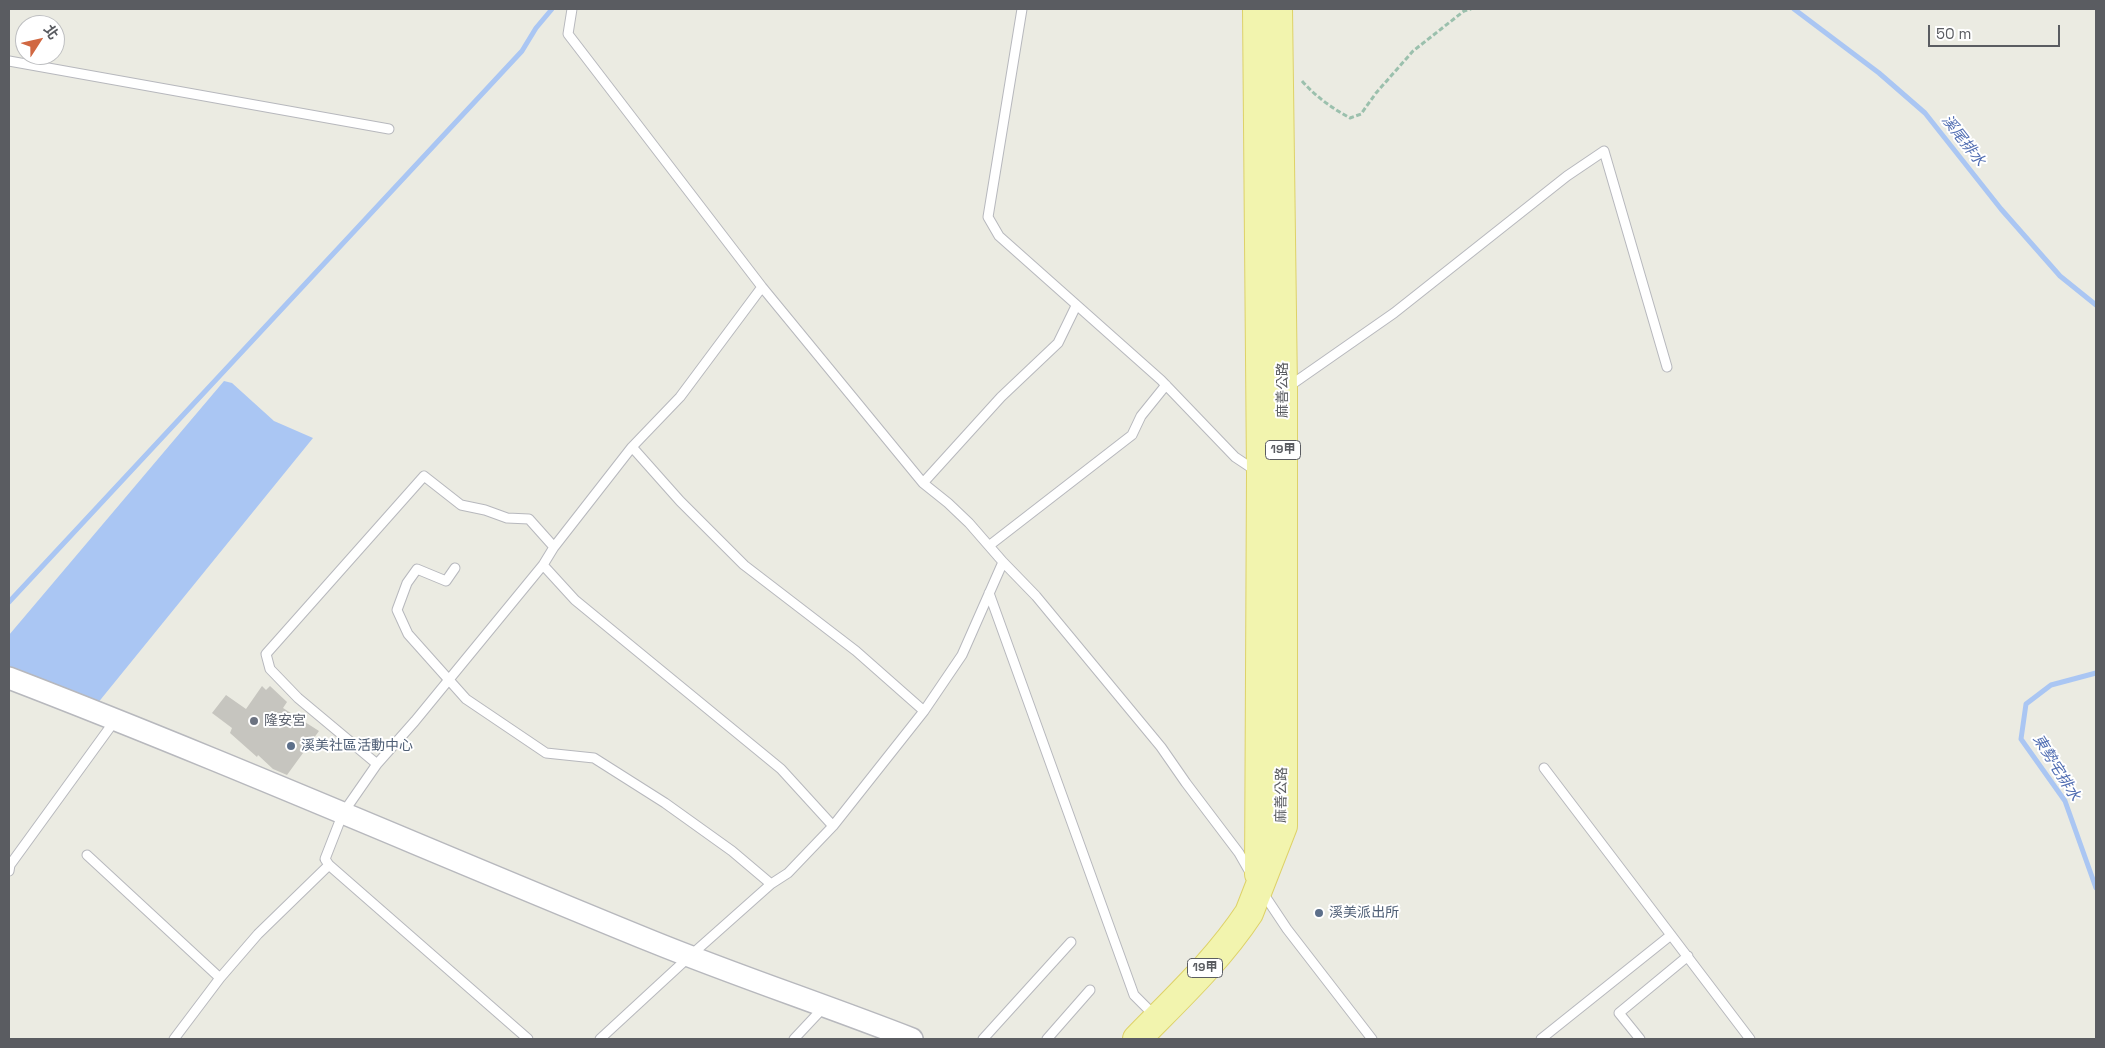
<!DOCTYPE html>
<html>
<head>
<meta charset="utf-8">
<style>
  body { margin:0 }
  #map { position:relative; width:2105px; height:1048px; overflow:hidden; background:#ebebe2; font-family:"Space Grotesk","Noto Sans TC",sans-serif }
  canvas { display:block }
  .frame { position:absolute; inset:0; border:10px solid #5a5c61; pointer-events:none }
  .north { position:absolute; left:15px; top:15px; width:50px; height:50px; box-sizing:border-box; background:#fff; border:1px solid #bdbec0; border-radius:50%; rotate:55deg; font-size:14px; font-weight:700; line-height:20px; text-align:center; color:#5a5c61 }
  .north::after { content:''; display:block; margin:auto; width:18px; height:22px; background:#d16842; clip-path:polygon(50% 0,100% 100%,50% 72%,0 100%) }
  .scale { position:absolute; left:1928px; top:25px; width:132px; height:22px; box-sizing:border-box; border:2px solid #5a5c61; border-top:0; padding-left:6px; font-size:15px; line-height:18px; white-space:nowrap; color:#5a5c61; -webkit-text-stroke:4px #fff; paint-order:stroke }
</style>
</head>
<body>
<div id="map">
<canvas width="2105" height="1048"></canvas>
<div class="frame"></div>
<div class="north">北</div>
<div class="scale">50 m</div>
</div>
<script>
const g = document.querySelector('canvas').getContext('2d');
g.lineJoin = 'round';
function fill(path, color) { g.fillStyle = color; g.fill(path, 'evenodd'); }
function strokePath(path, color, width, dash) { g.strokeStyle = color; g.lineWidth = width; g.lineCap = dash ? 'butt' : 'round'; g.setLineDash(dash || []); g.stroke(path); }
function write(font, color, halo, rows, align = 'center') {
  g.font = font + ' "Space Grotesk","Noto Sans TC",sans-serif'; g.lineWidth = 4; g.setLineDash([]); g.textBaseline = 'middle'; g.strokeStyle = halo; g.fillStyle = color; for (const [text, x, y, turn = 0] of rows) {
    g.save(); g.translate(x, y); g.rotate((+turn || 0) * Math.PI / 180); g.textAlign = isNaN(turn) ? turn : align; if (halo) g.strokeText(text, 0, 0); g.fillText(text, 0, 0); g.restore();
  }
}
fill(new Path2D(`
  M224,381L232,383L274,421L313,438L97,704L9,668V635Z`), '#aac6f3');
strokePath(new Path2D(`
  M1794,9L1879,73L1925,113L2001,209L2060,276L2096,305
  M9,602L522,51L536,28L552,9
  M2096,673L2051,685L2026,704L2021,739L2065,801L2096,888`), '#aac6f3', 5);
fill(new Path2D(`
  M262,686L266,690L270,686L287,702L283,708L319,731L287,775L273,769L258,755L257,757L230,733L232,728L212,713L226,695L246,709Z`), '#c6c5bf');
const service = new Path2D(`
  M572,9L568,34L762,287L923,483L948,503L969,523L1003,562L1036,596L1161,747L1186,783L1239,853L1251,874
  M1022,9L988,217L999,236L1161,380L1235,457L1256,471
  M9,61L389,129
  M1288,387L1394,313L1567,176L1604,151L1667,367
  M632,447L680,501L744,565L856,651L924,711
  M923,483L1001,397L1058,343L1076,306
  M990,545L1132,435L1141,416L1166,385
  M543,565L575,600L781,769L833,826
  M455,568L446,581L417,569L407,583L397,610L408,634L466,699L546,753L594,758L665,803L732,851L771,884
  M989,593L1134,995L1155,1016
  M377,764L298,698L270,669L266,654L424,476L461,505L485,510L507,518L529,519L554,547
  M1544,768L1750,1039
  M87,855L220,978
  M329,865L528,1039
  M9,871L10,865L116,719
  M1263,893L1287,929L1372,1039
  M174,1039L220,978L258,934L329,865L325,859L343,813L377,764L415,721L543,565L554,547L632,447L680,397L762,287
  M600,1039L690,956L771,884L788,873L833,826L924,711L962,655L1003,562
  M794,1039L824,1007
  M983,1039L1071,942
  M1047,1039L1090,990
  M1541,1039L1671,935
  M1640,1039L1619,1013L1688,956`);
const tertiary = new Path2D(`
  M9,678C225,761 437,854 651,941C737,976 825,1005 912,1039`);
const primary = new Path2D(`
  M1257,9L1261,474L1259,874
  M1137,1039C1176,999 1218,960 1249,913L1283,826V390L1278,9`);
strokePath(service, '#b7b8bd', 11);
strokePath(tertiary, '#b7b8bd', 24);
strokePath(primary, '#ded268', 30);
strokePath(new Path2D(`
  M1302,81C1316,97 1332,108 1350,118L1361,114L1376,93L1413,51L1464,11L1471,9`), '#9bc0ad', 3, [5, 2.5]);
strokePath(service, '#fff', 9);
strokePath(tertiary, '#fff', 21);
strokePath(primary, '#f2f4ae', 28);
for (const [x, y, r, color] of [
  [254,721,5,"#6b7280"],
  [291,746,5,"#5c6f8a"],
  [1319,913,5,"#5c6f8a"]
]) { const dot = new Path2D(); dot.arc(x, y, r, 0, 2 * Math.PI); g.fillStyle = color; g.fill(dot); strokePath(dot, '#fff', 2); }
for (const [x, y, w] of [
  [1283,450,35],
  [1205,968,35]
]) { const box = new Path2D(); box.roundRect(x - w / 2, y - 9.5, w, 19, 4); g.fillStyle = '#fff'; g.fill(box); strokePath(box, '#5a5c61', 1); }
write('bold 12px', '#5a5c61', null, [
  ["19甲",1283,450],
  ["19甲",1205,968]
]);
write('14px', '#5a5c61', '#fff', [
  ["麻善公路",1283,390,-90],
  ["麻善公路",1282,795,-89]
]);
write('14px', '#5b616d', '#fff', [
  ["隆安宮",264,721]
], 'left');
write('14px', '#4e5e75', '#fff', [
  ["溪美社區活動中心",301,746],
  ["溪美派出所",1329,913]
], 'left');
write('italic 15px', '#516eb2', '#fff', [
  ["溪尾排水",1963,141,52],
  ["東勢宅排水",2056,768,58]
]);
</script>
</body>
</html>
